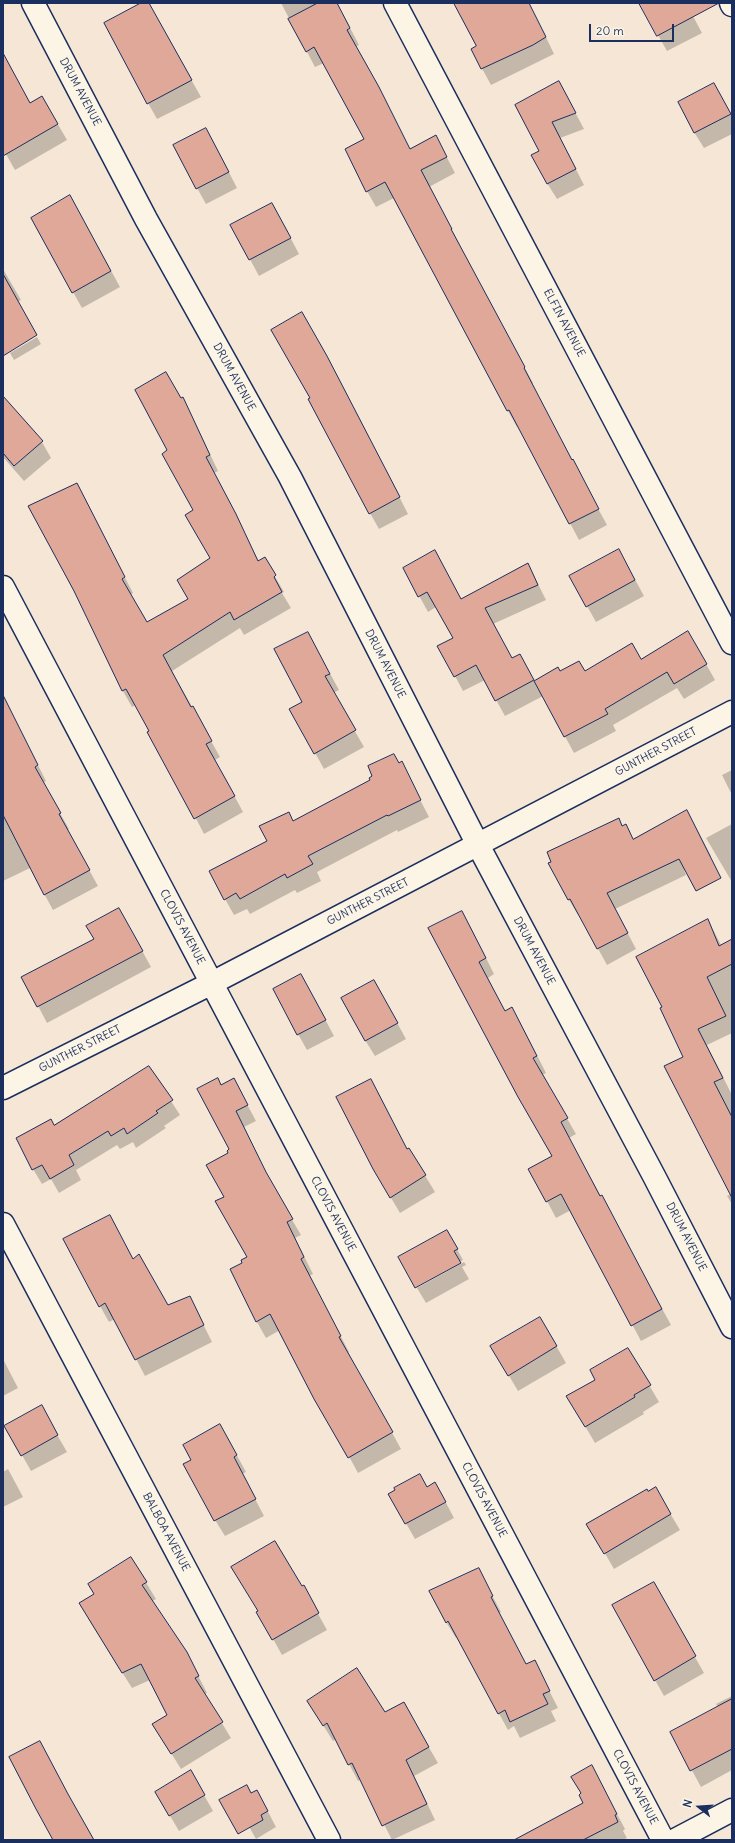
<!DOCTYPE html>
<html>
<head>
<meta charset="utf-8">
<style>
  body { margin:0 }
  #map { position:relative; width:735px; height:1843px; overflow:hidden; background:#f6e6d6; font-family:Delius,sans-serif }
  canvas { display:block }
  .frame { position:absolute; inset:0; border:4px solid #1b2f5e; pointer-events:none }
  .north { position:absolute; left:679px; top:1787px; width:40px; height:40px; -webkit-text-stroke:3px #fcf5e5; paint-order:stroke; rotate:287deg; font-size:11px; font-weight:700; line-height:16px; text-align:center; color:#1b2f5e }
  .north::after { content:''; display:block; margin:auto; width:14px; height:18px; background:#1b2f5e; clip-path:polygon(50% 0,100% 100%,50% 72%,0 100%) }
  .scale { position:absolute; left:589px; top:24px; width:85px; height:18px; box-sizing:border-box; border:2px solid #1b2f5e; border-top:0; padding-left:5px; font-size:12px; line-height:14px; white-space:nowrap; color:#1b2f5e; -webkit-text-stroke:3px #fcf5e5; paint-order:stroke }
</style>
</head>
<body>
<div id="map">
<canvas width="735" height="1843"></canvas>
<div class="frame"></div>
<div class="north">N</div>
<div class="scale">20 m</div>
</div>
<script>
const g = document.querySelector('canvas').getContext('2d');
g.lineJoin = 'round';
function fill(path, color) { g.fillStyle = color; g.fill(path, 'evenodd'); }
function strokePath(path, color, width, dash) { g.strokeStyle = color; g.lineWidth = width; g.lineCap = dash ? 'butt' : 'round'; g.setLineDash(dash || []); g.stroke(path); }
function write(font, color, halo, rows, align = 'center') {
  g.font = font + ' Delius,sans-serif'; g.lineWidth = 3; g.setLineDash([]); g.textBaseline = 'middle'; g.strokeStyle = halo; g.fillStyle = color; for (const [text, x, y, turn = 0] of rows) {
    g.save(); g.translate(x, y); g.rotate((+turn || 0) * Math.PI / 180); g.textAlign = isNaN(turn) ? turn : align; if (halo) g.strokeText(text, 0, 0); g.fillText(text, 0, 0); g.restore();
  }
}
fill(new Path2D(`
  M143,3H148L201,97L157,119L148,103Z
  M281,3H337L359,45L355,47L410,150L444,152L455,173L429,187L460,245H459L533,383L532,384L572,461L607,525L579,540L518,425L517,427L508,411L394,198L376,207L367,191L366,139L324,63L315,67Z
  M454,3H510L543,31L554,54L491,85L472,50L477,47Z
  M647,3H686L702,33L667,51L658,35Z
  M3,79L30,104L42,97L67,140L15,170L3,149Z
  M568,99L584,129L560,138L584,185L557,199L547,183L540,152L516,105Z
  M723,100L732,117V134L704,148L694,132Z
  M215,145L237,188L206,204L197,188Z
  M79,212L120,287L82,308L73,292Z
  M281,220L299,254L259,276L232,226Z
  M3,269L21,300L17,302L3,334Z
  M37,337L41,344L14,360L10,353Z
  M336,373L408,514L379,529L370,513Z
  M3,397L42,442L51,458L24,481L3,457Z
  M181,399H182L191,414L218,471L214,473L259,562L264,558L284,592L282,593L291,608L244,635L240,628L172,671L220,757L215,760L243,812L204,834L151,731L136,705L132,707L123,691L75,591L85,500L133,593L130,595L147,623L189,600L211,559L194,511L169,451Z
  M619,550L644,596L596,622L587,606Z
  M528,564L546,600L493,624L512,659L528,670L534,681L560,673L585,672L641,660L706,664L715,680L684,699L677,688L613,725L616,731L574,753L543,696L505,716L485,680L463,691L455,676L454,638L436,607L428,612L404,568L443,566L461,600Z
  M308,633L339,690L333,693L364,747L324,769L291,709L303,702Z
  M3,696L46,781L43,783L69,829L67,830L98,886L53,910L30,868L3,881Z
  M401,763L429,817L398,832L397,830L317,872L321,881L297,893L295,890L250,914L247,909L234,915L225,899L268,841Z
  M732,770V795L722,775Z
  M687,811L711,856L684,870L686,875L615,909L636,949L607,965L579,914L578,915L569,900L622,827L634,840Z
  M732,824V882L706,838Z
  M708,920L732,966V1033L707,1045L732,1095V1204L727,1196L731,1194L684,1058L663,1008Z
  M128,925L151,967L47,1023L23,977Z
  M430,928H471L494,974L488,978L505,1012L512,1008L521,1024L546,1073L542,1075L576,1134L569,1138L671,1325L641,1341L571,1210L556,1218L530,1169L553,1157Z
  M310,991L334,1036L307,1050L298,1034Z
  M383,997L406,1039L375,1056L365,1040Z
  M149,1067L180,1115L164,1126L166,1128L136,1148L133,1142L120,1149L117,1145L76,1170L81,1180L59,1193L51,1179L42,1184L33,1169L54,1126Z
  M218,1079L222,1086L234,1080L256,1121L244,1127L274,1189L301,1235L295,1238L313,1274L309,1276L349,1352L348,1353L401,1449L358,1473L280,1330L266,1338L257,1322L244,1263L249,1258L225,1198L230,1149Z
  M409,1149L435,1192L400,1213L374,1169Z
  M447,1231L463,1260L416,1287Z
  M133,1260L167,1306L198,1314L212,1342L145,1376L115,1319L109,1322L100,1306Z
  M464,1262L466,1265L462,1267L469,1279L426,1303L417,1288Z
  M540,1318L566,1363L518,1391L492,1347Z
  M628,1349L659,1402L643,1412L644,1414L595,1443L568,1397L597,1380Z
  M3,1359L18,1388L3,1396Z
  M41,1407L67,1452L31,1471L22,1455Z
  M229,1441L246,1472L242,1474L264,1516L225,1536L215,1520L193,1460Z
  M8,1469L23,1497L3,1507V1472Z
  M427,1488L444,1499L454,1518L415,1539L389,1494Z
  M655,1488L680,1530L614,1569L588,1524Z
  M131,1558L156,1599L152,1601L186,1652L207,1693L204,1694L231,1738L181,1769L163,1740L168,1715L150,1680L132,1688L89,1620L95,1595Z
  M478,1569L501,1612L499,1613L526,1665L534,1661L558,1708L551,1711L556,1721L520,1738L514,1726L508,1730L457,1637L456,1638L446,1622Z
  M653,1583L704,1673L664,1696L655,1680Z
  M312,1603L327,1630L282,1655L258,1612Z
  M732,1696V1770L701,1787L671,1732L718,1707L716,1704Z
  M308,1701L385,1713L403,1703L438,1763L414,1776L435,1820L392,1840L361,1779L358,1781L336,1739L333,1741Z
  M191,1772L213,1811L179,1831L156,1792Z
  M600,1782L625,1829L623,1831L627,1838L622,1840H516L584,1803Z
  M266,1808L276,1827L256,1839L247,1823Z`), '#0003');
const building = new Path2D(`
  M141,3H149L192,80L147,104L104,23Z
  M318,3H337L350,28L347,30L379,87L410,149L436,135L447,157L421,170L452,229H451L525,367L524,368L572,460L573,459L599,509L569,524L509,410L507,411L385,182L366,192L345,149L364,139L314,47L306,52L288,19Z
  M454,3H529L546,37L533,45L481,69L471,49L476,46Z
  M639,3H719L657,36Z
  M3,53L30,103L42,96L58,124L3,156Z
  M559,81L576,113L552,122L576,169L547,184L531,155L539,151L515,105Z
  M714,83L731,114L694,133L678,102Z
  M206,128L229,172L196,189L173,145Z
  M70,195L111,271L72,293L31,218Z
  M272,203L291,238L249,260L230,225Z
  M3,274L37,335L3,356Z
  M302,312L327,356L400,497L369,514L308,399L310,398L271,330Z
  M166,372L181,398L183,397L210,455L206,457L236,514L258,561L265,557L276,575L274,577L282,592L234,620L230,612L163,655L191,707L193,706L212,741L206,744L235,796L194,819L147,732L149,731L126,689L122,691L74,591L28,506L77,483L125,577L122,579L147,622L188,599L177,580L210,558L185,515L193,510L162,454L167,450L135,390Z
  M3,396L43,441L14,466L3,453Z
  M619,549L635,580L586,607L569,576Z
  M435,550L461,599L528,563L538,585L485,608L512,658L520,654L534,680L495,701L476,665L454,677L437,646L453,638L427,592L418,597L403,568Z
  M688,631L707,664L674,684L667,672L605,709L608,714L564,737L534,681L558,667L560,671L579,661L585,671L632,643L641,659Z
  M308,632L330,674L325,676L356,730L314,754L289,709L302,702L274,649Z
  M3,695L38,765L35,767L61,813L59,814L90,870L44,895L3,815Z
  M394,754L399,763L402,761L421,800L388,816L387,815L308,856L313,864L287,878L285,874L240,899L236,893L224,900L209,871L267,841L259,826L289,812L293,821L370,780L369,778L372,776L368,766Z
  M687,810L721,878L696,891L679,859L607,893L628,933L597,949L570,899L568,900L548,863L551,862L547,852L619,818L622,826L626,824L633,839Z
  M119,908L143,951L37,1007L21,977L94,939L86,926Z
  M462,911L486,958L479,962L505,1011L512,1007L537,1056L533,1058L568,1118L561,1122L600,1196L602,1195L662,1309L631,1326L561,1194L546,1202L528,1169L552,1156L518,1097L428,928Z
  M708,919L719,946L732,939V964L707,977L726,1016L698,1029L723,1078L714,1082L732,1117V1198L664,1066L683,1057L660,1008L662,1007L636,957Z
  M301,974L326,1020L297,1035L273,989Z
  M374,980L398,1023L365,1041L341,998Z
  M149,1066L173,1100L156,1111L158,1113L127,1134L124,1128L111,1136L108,1131L69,1155L74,1165L50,1179L42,1165L32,1170L16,1138L51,1119L54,1125Z
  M218,1078L221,1085L234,1078L248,1105L236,1111L266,1172L293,1219L287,1222L304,1257L301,1259L341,1336L339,1337L393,1432L348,1458L314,1399L270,1314L256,1322L230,1269L242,1263L241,1260L247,1257L215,1201L224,1197L206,1165L228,1153L227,1151L229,1149L197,1089Z
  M371,1079L407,1149L409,1148L426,1175L390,1198L373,1169L336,1097Z
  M110,1215L133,1259L139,1254L168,1305L190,1296L204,1325L135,1360L105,1303L99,1307L63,1239Z
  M447,1230L458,1249L454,1251L461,1263L415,1288L398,1257Z
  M540,1317L557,1346L508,1376L490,1346Z
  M628,1348L651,1385L634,1395L635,1397L585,1427L566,1396L595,1380L590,1370Z
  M42,1405L58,1435L21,1456L4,1426Z
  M220,1424L237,1455L234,1457L256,1499L214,1521L183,1464L191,1460L183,1445Z
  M420,1474L427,1487L435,1482L446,1502L405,1524L388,1494L395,1490L394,1488Z
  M656,1487L671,1514L604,1554L586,1524L647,1489L648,1491Z
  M275,1541L302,1586L304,1585L319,1613L272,1640L256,1612L258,1611L231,1567Z
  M131,1557L147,1582L142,1585L187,1652L199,1676L195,1678L223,1722L171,1754L152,1724L167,1715L141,1664L122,1673L79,1603L94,1594L88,1584Z
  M479,1568L493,1596L491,1597L526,1664L535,1660L550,1691L543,1694L548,1704L510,1722L505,1710L498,1714L448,1621L446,1623L429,1591Z
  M654,1582L696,1656L654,1681L612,1605Z
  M357,1668L385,1712L404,1702L429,1747L406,1760L427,1804L382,1826L352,1763L348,1765L327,1723L323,1726L307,1701Z
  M732,1699V1749L690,1771L670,1732Z
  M40,1741L68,1794L94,1840H53L36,1809L9,1757Z
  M592,1765L617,1814L615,1815L618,1822L583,1840H514L583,1803L579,1795L581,1793L571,1777Z
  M191,1770L205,1795L169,1816L155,1792Z
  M247,1785L251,1793L257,1790L268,1811L261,1815L263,1820L238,1834L219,1800Z`);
fill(building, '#e0a899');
strokePath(building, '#1b2f5e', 1);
const minor = new Path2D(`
  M33,3L146,219L290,477L478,845L654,1176L732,1327
  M395,3L732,643
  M731,3L732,5
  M3,587L663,1840
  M3,1088L212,983L732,712
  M3,1224L329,1840
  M675,1840L732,1810`);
strokePath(minor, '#1b2f5e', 25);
strokePath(minor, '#fcf5e5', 22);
write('11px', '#1b2f5e', '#fcf5e5', [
  ["DRUM AVENUE",80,92,62],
  ["ELFIN AVENUE",564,323,62],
  ["DRUM AVENUE",234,377,61],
  ["DRUM AVENUE",385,664,63],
  ["GUNTHER STREET",656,752,-28],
  ["GUNTHER STREET",368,902,-27],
  ["CLOVIS AVENUE",182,927,62],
  ["DRUM AVENUE",534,951,62],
  ["GUNTHER STREET",80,1049,-27],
  ["CLOVIS AVENUE",333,1214,62],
  ["DRUM AVENUE",686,1237,63],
  ["CLOVIS AVENUE",484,1500,62],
  ["BALBOA AVENUE",166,1532,62],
  ["CLOVIS AVENUE",635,1787,62]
]);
</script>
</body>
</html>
